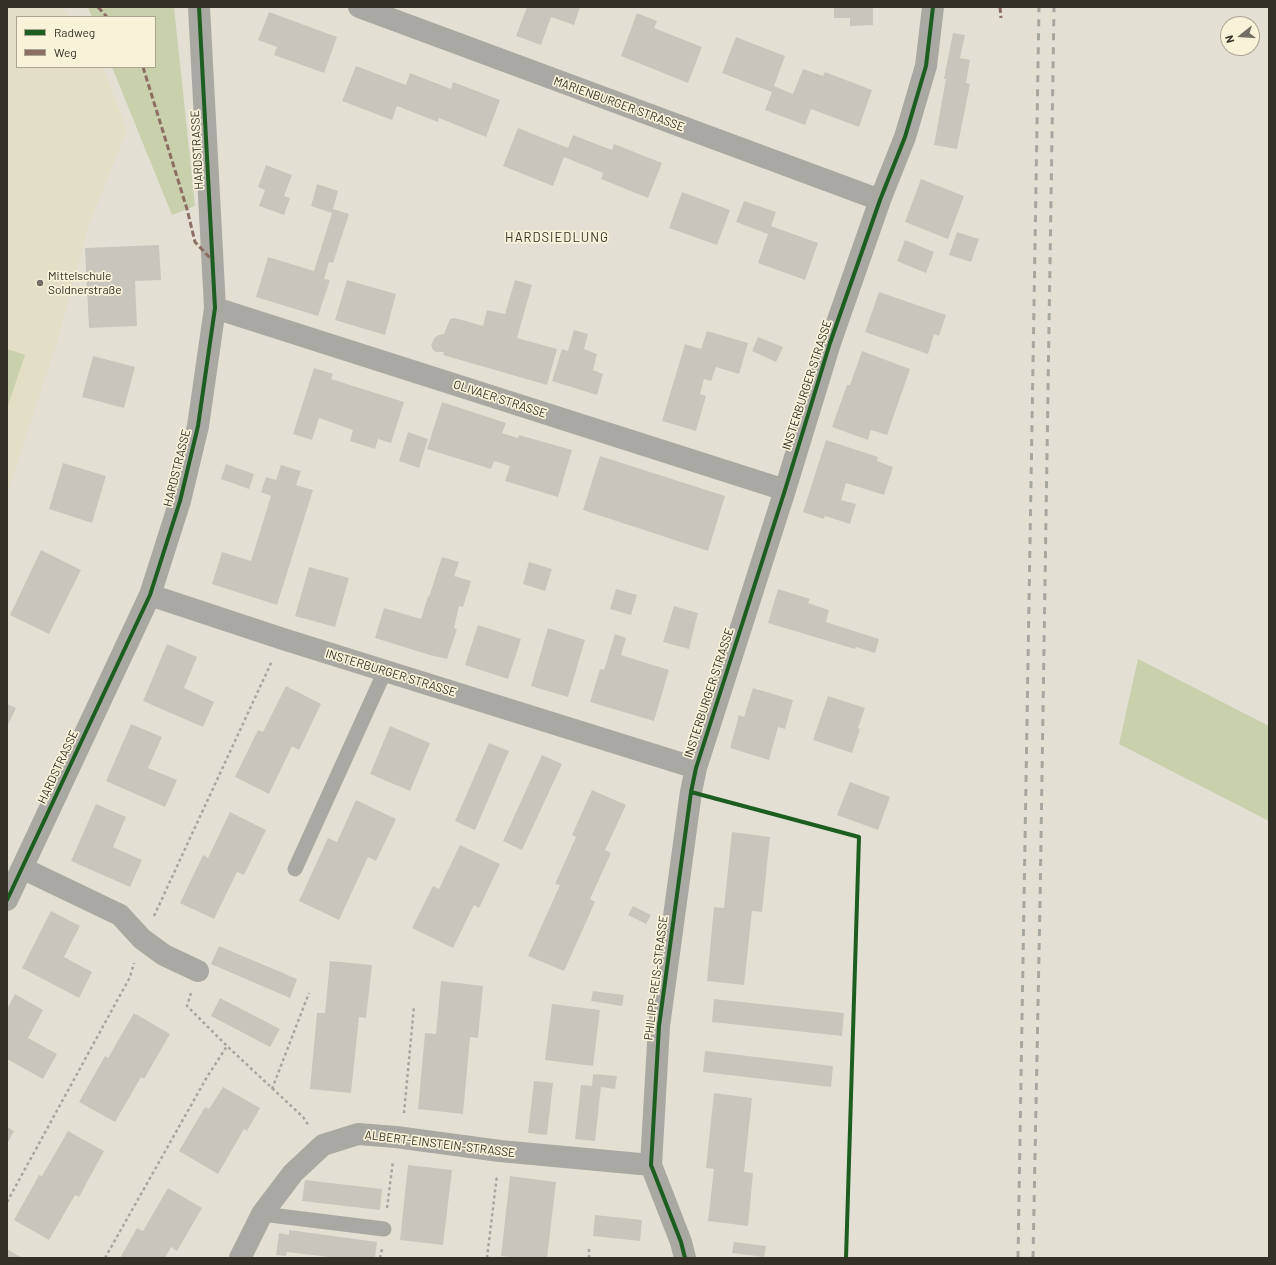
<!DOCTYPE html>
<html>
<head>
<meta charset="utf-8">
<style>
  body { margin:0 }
  #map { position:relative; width:1276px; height:1265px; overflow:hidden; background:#e3e0d3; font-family:Barlow,sans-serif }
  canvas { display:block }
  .frame { position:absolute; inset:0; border:8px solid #333127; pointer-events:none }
  .legend { position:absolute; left:16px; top:16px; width:140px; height:52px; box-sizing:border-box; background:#f8f2d9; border:1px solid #a9a592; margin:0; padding:5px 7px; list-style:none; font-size:12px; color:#333127 }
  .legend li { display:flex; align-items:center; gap:8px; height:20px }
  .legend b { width:20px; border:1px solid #a9a592 }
  .north { position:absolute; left:1220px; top:16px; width:40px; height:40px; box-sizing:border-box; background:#f8f2d9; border:1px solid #a9a592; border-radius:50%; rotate:253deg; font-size:11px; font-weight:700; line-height:16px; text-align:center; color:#333127 }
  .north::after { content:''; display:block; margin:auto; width:14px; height:18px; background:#716e63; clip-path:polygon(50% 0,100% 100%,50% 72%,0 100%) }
</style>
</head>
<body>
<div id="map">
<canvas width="1276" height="1265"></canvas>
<div class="frame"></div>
<ul class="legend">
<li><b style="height:5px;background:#1b5e20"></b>Radweg</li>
<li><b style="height:5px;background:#8d6e63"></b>Weg</li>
</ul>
<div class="north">N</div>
</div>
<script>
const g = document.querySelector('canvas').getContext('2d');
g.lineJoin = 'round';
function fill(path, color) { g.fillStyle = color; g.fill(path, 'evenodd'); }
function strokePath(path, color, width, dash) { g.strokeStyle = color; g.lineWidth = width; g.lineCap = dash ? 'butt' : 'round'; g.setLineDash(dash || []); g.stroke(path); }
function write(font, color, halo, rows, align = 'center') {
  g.font = font + ' Barlow,sans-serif'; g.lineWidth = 3.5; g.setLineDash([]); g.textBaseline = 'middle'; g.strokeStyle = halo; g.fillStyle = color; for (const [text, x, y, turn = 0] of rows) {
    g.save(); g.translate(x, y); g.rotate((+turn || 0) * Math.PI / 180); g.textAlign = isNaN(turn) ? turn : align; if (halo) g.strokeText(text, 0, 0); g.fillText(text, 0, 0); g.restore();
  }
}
fill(new Path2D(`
  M7,7H62L70,17H17V67H103L127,130L88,227L58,339L7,494Z`), '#e3dec6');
fill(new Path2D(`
  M88,7H174L195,206L172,215L112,67H155V17H92Z
  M7,349L25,355L7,408Z
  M1138,659L1269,726V821L1119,744Z`), '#c8d0ac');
fill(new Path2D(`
  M527,7H580L574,25L551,17L541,45L516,36Z
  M834,7H873V25L850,26V18H834Z
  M269,12L337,37L324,73L274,55L277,47L258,40Z
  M637,13L657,21L654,28L702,47L688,83L621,56Z
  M953,33L965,35L960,58L970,60L966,83L970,84L957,149L934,145L946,79H944Z
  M736,37L785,56L774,86L793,94L803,69L823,76L825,72L872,90L859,127L811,109L805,125L765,110L772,92L722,73Z
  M356,66L406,85L410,73L451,89L453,82L500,100L486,137L439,118L438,122L397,106L392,120L342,101Z
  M518,128L568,148L573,135L612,150L614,144L662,163L648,198L601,179L603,173L564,157L553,186L503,166Z
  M266,165L292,175L284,196L290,198L284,215L259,206L265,190L258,187Z
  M921,179L964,196L948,239L905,222Z
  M317,184L338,191L333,209L349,214L333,263L329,262L324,279L330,280L318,316L256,297L268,257L314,271L332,213L311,206Z
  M682,192L730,210L717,245L669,228Z
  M744,201L776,212L771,226L818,243L805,280L758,263L768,234L736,222Z
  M957,232L979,239L971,262L949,255Z
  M905,240L934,252L926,273L897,261Z
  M159,245L161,280L135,281L137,326L89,328L85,248Z
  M347,280L396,294L385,335L335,320Z
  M515,280L532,285L517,338L557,349L547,385L443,355L444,352H436L433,350L431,345L435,337L439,335L444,334L450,319L455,318L483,326L487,310L505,314Z
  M879,292L946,315L939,336L934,334L928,354L865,332Z
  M574,330L588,334L584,349L597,354L593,370L603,374L597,395L552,381L562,349L568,351Z
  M707,331L748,343L739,374L716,367L711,381L704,379L700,394L706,396L696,431L662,421L685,344L701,349Z
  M758,337L783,347L776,362L752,351Z
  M862,351L910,369L887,435L871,430L868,440L832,427L847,385H850Z
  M93,356L135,367L124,408L82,397Z
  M314,368L333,374L331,379L404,402L391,443L378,439L375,449L350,441L353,430L319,418L312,440L293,434Z
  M442,402L506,423L502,433L518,438L519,435L572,450L558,497L505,481L510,466L494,461L491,469L427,449Z
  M408,432L428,439L419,468L399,461Z
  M826,440L878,457L877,461L893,467L884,495L846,483L841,500L856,504L850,524L825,516L824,519L803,512Z
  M600,456L725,496L708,551L583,510Z
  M63,463L106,476L92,523L49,509Z
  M226,464L254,474L249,489L221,479Z
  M281,465L301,471L296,485L313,490L277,605L212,584L222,552L251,561L271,496L261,492L266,477L276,480Z
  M41,550L81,570L49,634L10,615Z
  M442,557L459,562L454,576L471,581L463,607L459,606L454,628L457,629L447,659L430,655L438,628L430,655L375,638L384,608L421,619L428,596L429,597Z
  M529,562L552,569L545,591L523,584Z
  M309,567L349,578L335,627L295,616Z
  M616,589L637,595L631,615L610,609Z
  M778,589L810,599L808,603L829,610L826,622L879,639L875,653L856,647L855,649L768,623Z
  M674,606L698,613L689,649L663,642Z
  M478,625L521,639L508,679L465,665Z
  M548,628L585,640L568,697L531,686Z
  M615,634L626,638L621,655L669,670L654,721L590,702L600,669L604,670Z
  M167,644L197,657L184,688L214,702L203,727L143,701Z
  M286,686L321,704L299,750L292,746L269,794L235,777L258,730L263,732Z
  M753,688L793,700L785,729L778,727L769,760L730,748L739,715L744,717Z
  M828,696L865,708L858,728L860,729L852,753L813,740Z
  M7,704L16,708L7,727Z
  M131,724L162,737L148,768L177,780L165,807L106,781Z
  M390,726L430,743L410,791L370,774Z
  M489,743L509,751L475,830L455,821Z
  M542,755L562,764L522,850L503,841Z
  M850,782L890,797L878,830L837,815Z
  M592,790L626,805L605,850L611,853L590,899L595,902L564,971L528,956L560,885L555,884L576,837L572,835Z
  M356,800L396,819L376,861L368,857L339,920L299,901L328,838L337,842Z
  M96,804L126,817L113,847L142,860L130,887L71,861Z
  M230,812L266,830L244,875L237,872L214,919L180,903L203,855L208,858Z
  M732,832L770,837L762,912L752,911L744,985L707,981L714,907L724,908Z
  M460,845L500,864L479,908L474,905L453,948L412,928L433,886L439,889Z
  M633,906L651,915L646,924L628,915Z
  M51,911L80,926L64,957L92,972L79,998L22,968Z
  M219,946L297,979L290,998L211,964Z
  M330,961L372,965L366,1018L359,1017L351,1093L310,1089L317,1013H325Z
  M441,981L483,986L478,1038L470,1037L463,1114L418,1109L425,1033L436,1034Z
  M593,991L624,995L622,1006L591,1001Z
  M15,994L43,1010L28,1038L57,1054L43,1079L7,1059V1009Z
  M220,998L280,1029L270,1047L211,1016Z
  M714,999L844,1013L842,1036L712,1022Z
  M552,1004L600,1010L593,1066L545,1060Z
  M134,1013L170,1034L144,1079L141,1077L115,1122L79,1102L105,1056L108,1058Z
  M705,1051L833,1066L831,1087L703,1072Z
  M593,1074L617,1076L615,1089L601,1087L595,1141L575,1139L581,1085L592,1086Z
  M534,1081L553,1083L547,1135L528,1133Z
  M223,1087L260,1108L247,1131L244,1129L218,1174L179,1151L205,1107L209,1109Z
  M714,1093L752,1098L744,1172L753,1173L748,1226L708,1221L714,1169L706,1168Z
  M7,1127L14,1131L7,1144Z
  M68,1131L104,1151L79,1197L75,1195L49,1240L14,1220L39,1175L42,1176Z
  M408,1165L452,1170L443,1245L400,1240Z
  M510,1176L556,1182L547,1258H522L501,1256Z
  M305,1180L382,1189L380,1210L302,1201Z
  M168,1188L202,1208L177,1251L171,1247L165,1258H120L137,1228L143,1231Z
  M595,1215L642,1220L640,1241L593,1236Z
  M289,1230L377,1242L375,1258H338L287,1252L286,1256L276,1255L279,1233L289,1235Z
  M734,1242L766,1246L764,1257L732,1253Z
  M7,1249L22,1258H7Z`), '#c8c6bc');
strokePath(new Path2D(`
  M714,799L859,837L846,1258
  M154,916L272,661
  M191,993L187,1006L227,1046L303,1117L309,1126
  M272,1089L309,993
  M404,1113L414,1006
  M7,1202L130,977L134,963
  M387,1208L393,1161
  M105,1258L207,1077L227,1046
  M380,1258L382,1249
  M487,1258L497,1175
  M589,1258V1249`), '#a7a59f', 2.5, [3, 3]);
strokePath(new Path2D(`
  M295,869L385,671
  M262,1214L384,1229`), '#a9a8a2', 15);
strokePath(new Path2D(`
  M359,7L880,200
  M215,308L785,490
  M150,595L283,639L696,768
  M22,868L120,915L142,939L164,955L198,971
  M7,900L150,595L180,501L198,426L215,308L199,7
  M240,1258L262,1214L293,1173L323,1145L358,1134L396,1137L500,1151L651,1165
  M685,1258L681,1242L651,1165L659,1026L691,792L696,768L785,490L830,343L880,200L905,137L926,66L933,7`), '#a9a8a2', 22);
strokePath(new Path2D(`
  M1018,1258L1039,7
  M1033,1258L1040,903L1054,7`), '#a8a6a0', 3, [7, 7]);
strokePath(new Path2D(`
  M98,7L107,17
  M1000,7L1001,18
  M143,67L187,209L195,242L212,260`), '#8d6e63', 3, [6, 3]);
strokePath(new Path2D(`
  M691,792L859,837L846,1258
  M7,900L150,595L180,501L198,426L215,308L199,7
  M685,1258L681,1242L651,1165L659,1026L691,792L696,768L785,490L830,343L880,200L905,137L926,66L933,7`), '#1b5e20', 4);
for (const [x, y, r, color] of [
  [40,283,4,"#716e63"]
]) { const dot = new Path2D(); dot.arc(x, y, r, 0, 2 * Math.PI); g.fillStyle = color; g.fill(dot); strokePath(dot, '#f8f2d9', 1.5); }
write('12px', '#333127', '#f8f2d9', [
  ["MARIENBURGER STRASSE",619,104,20],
  ["HARDSTRASSE",197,150,-93],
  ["INSTERBURGER STRASSE",807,385,-72],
  ["OLIVAER STRASSE",500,399,18],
  ["HARDSTRASSE",177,468,-76],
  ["INSTERBURGER STRASSE",391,673,17],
  ["INSTERBURGER STRASSE",709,693,-72],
  ["HARDSTRASSE",58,767,-65],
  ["PHILIPP-REIS-STRASSE",656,978,-83],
  ["ALBERT-EINSTEIN-STRASSE",440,1144,7]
]);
write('12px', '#333127', '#f8f2d9', [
  ["Mittelschule",48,276],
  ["Soldnerstraße",48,290]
], 'left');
g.letterSpacing = '1px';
write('13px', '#333127', '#f8f2d9', [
  ["HARDSIEDLUNG",557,238]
]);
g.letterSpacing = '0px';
</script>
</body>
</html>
